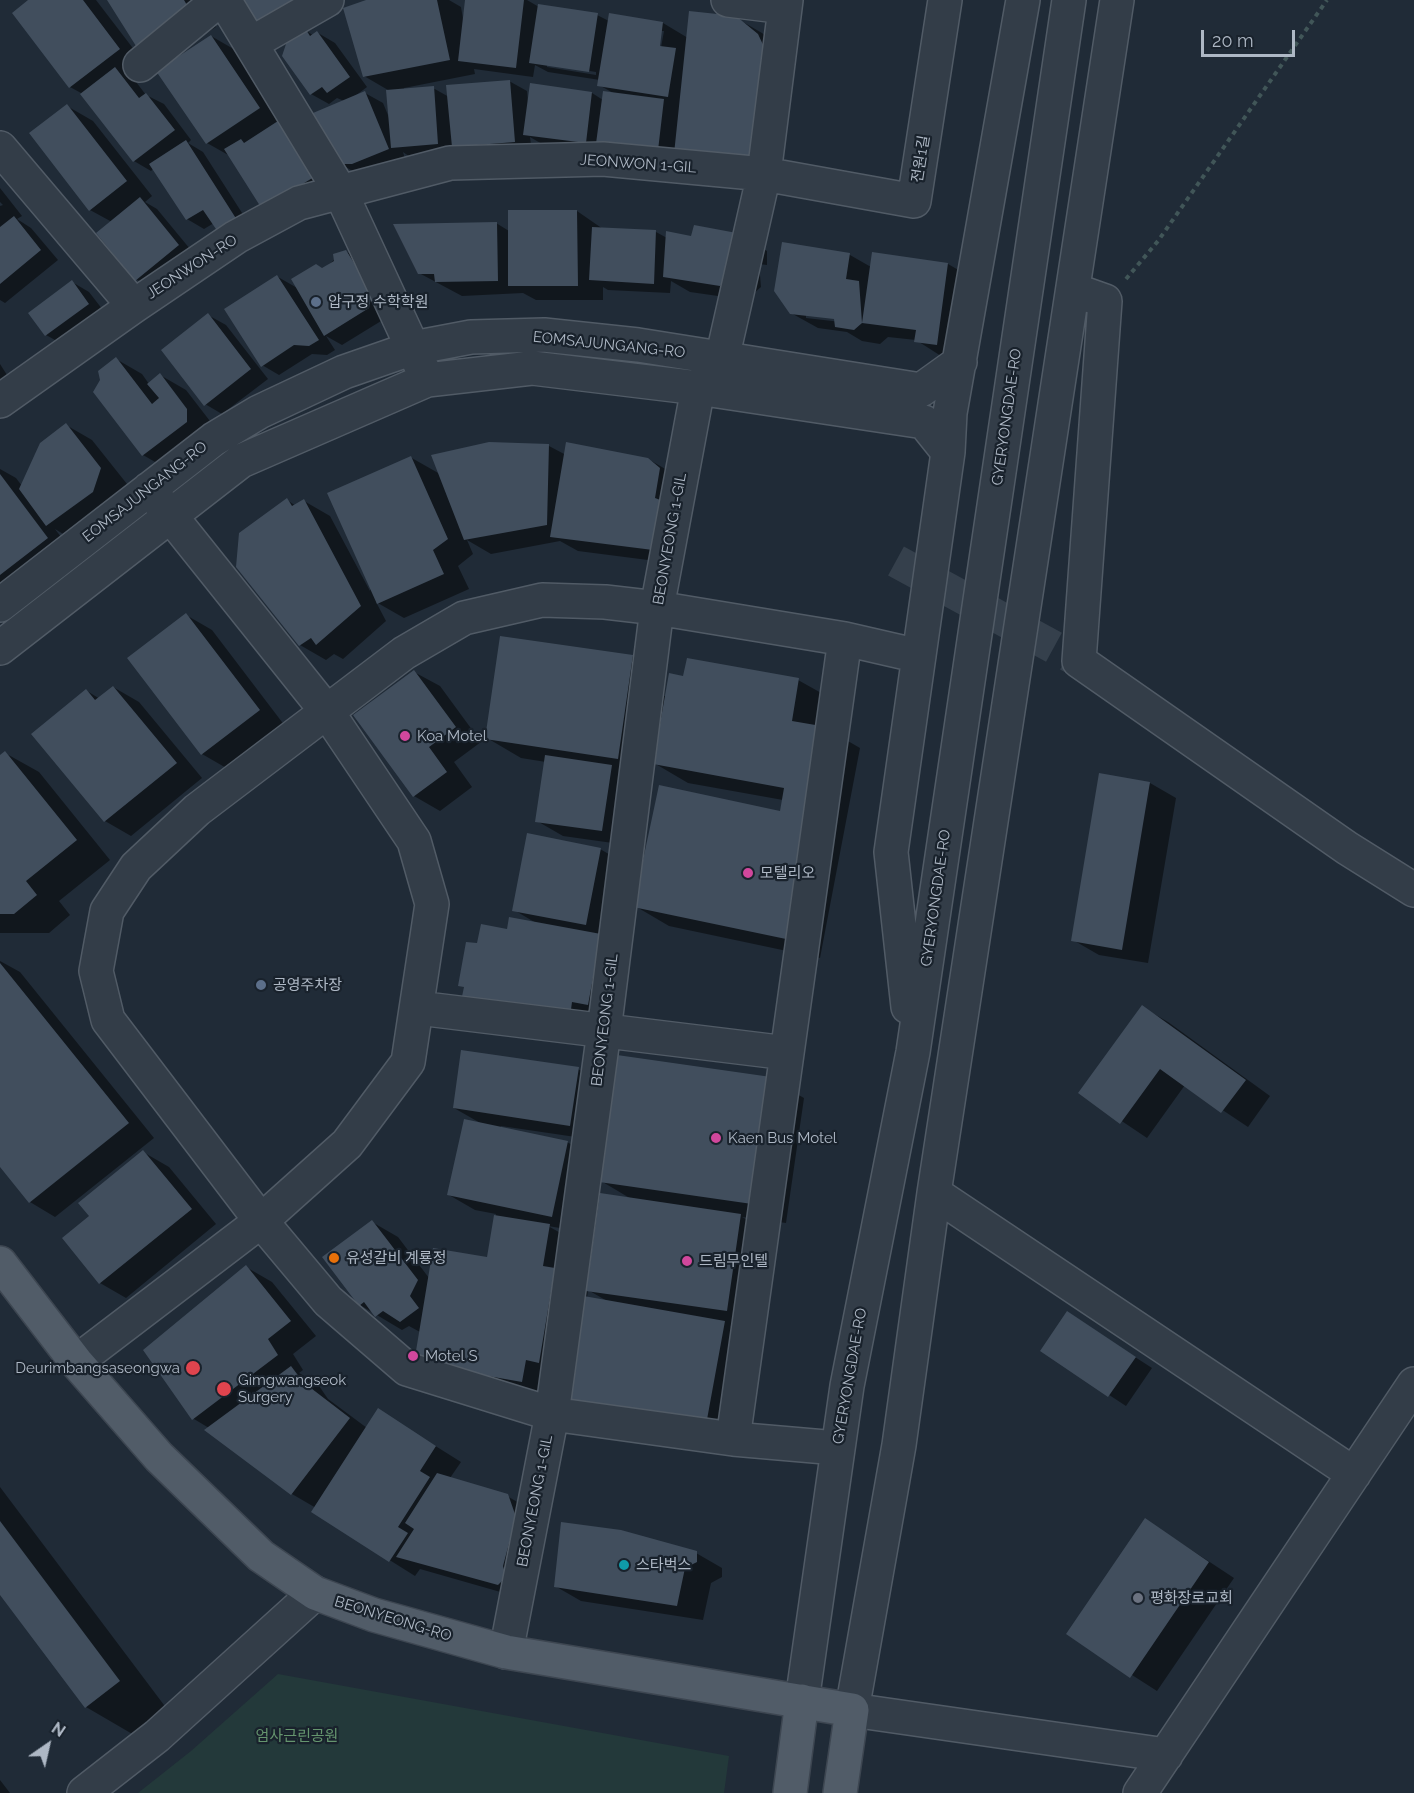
<!DOCTYPE html>
<html>
<head>
<meta charset="utf-8">
<style>
  body { margin:0 }
  #map { position:relative; width:1414px; height:1793px; overflow:hidden; background:#202b37; font-family:Raleway,sans-serif }
  canvas { display:block }
  .north { position:absolute; left:18px; top:1715px; width:60px; height:60px; -webkit-text-stroke:4px #19222c; paint-order:stroke; rotate:34deg; font-size:16px; font-weight:700; line-height:24px; text-align:center; color:#aeb8c5 }
  .north::after { content:''; display:block; margin:auto; width:21px; height:27px; background:#aeb8c5; clip-path:polygon(50% 0,100% 100%,50% 72%,0 100%) }
  .scale { position:absolute; left:1201px; top:30px; width:94px; height:27px; box-sizing:border-box; border:3px solid #aeb8c5; border-top:0; padding-left:8px; font-size:18px; line-height:21px; white-space:nowrap; color:#aeb8c5; -webkit-text-stroke:4px #19222c; paint-order:stroke }
</style>
</head>
<body>
<div id="map">
<canvas width="1414" height="1793"></canvas>
<div class="north">N</div>
<div class="scale">20 m</div>
</div>
<script>
const g = document.querySelector('canvas').getContext('2d');
g.lineJoin = 'round';
function fill(path, color) { g.fillStyle = color; g.fill(path, 'evenodd'); }
function strokePath(path, color, width, dash) { g.strokeStyle = color; g.lineWidth = width; g.lineCap = dash ? 'butt' : 'round'; g.setLineDash(dash || []); g.stroke(path); }
function write(font, color, halo, rows, align = 'center') {
  g.font = font + ' Raleway,"Noto Sans KR",sans-serif'; g.lineWidth = 4.5; g.setLineDash([]); g.textBaseline = 'middle'; g.strokeStyle = halo; g.fillStyle = color; for (const [text, x, y, turn = 0] of rows) {
    g.save(); g.translate(x, y); g.rotate((+turn || 0) * Math.PI / 180); g.textAlign = isNaN(turn) ? turn : align; if (halo) g.strokeText(text, 0, 0); g.fillText(text, 0, 0); g.restore();
  }
}
fill(new Path2D(`
  M278,1674L729,1756L724,1793H138L191,1751Z`), '#23393a');
fill(new Path2D(`
  M31,0H96L145,64L133,78L146,95L164,104L191,140L188,143L203,152L253,230L214,223L204,229L187,219L154,168L151,171L134,161L81,93L70,87Z
  M109,0H199L216,27L163,60L137,45Z
  M371,0H449L461,7L463,19L466,0H527L539,7L597,15L609,21L610,15L663,23L688,38L736,18L762,33L784,51L778,176L542,144L530,137L532,152L410,157L403,152L405,159L356,173L339,163L344,101L337,98L329,104L311,94L305,30L314,36L318,33L335,43L367,87L355,96L365,93L383,103L390,120L388,90L364,76ZM661,31H664L660,53H657ZM547,64L596,72V75L547,67ZM535,65L548,72L600,80L599,85L615,94L603,100L592,93L531,85L528,102L527,91L509,81L449,97L433,88L404,90V88L475,74L474,69L533,77Z
  M211,36L237,51L330,187L263,208L230,156L207,143Z
  M67,106L93,121L152,196L145,202L157,209L195,255L153,289L136,279L112,222L90,210Z
  M0,188L22,216L17,219L31,228L58,260L5,303L0,300V206L3,205L0,202Z
  M509,211H577L603,229L656,232L667,238L741,236L767,251V265L759,264L761,287L746,300L690,292L671,281L670,293L608,290L603,287V300H536L523,293L462,296L419,273L496,223L509,231Z
  M783,244L850,255L871,267L873,254L948,264L974,279L963,359L941,356L916,340L888,337L880,344L862,341L847,332L818,328L791,313ZM806,314L841,319V322L806,318Z
  M345,251L363,261L386,318L342,345L326,336L335,350L327,355L312,354L279,375L262,365L278,277L299,289Z
  M72,282L89,292L106,314L64,345L46,335Z
  M208,315L226,325L268,379L222,414L205,404Z
  M116,359L142,374L149,384L160,375L186,390L213,425L169,470L143,455Z
  M0,364L7,375L4,396L0,397Z
  M66,425L92,440L127,484L119,507L73,540L55,529L73,553L0,586V469L16,478L22,486Z
  M549,446L566,455L648,459L674,474L679,564L578,551L560,541L491,554L467,540L473,554L458,566L469,589L404,618L376,602L386,621L343,659L334,654L326,660L300,645L287,500L296,506L304,501L330,516L370,591L410,457L440,474Z
  M186,615L212,630L285,726L228,769L202,754Z
  M632,656L666,676L664,696H666L684,677L798,680L832,699L827,729L860,748L820,958L669,926L635,906L781,812L783,800L688,783L654,763L652,777L627,845L563,836L537,821L546,762L521,758L487,738Z
  M414,672L440,686L481,742L454,762L472,787L440,811L414,796Z
  M113,687L139,702L202,778L131,836L105,821L87,691L100,699Z
  M5,753L39,772L110,860L59,901L70,915L49,933H0V757Z
  M1150,783L1176,798L1148,963L1099,955L1073,940Z
  M600,849L626,864L613,1019L460,985L479,945L508,931L536,923L514,910Z
  M0,961L20,972L154,1138L55,1217L30,1202L0,1165Z
  M1142,1007L1168,1022L1270,1096L1248,1127L1185,1085L1147,1138L1080,1093Z
  M578,1069L604,1084L596,1140L501,1126L500,1128L567,1142L593,1157L578,1231L548,1226L566,1236L560,1273L588,1289L633,1200L601,1181L770,1079L804,1098L786,1223L742,1217L775,1235L761,1330L730,1326L758,1342L740,1444L564,1383L556,1401L449,1382L420,1332L409,1326L402,1330L360,1305L372,1222L398,1237L429,1278L495,1260L489,1256L496,1214L475,1210L449,1195L482,1124L454,1108ZM588,1290L607,1301L587,1298Z
  M143,1152L169,1167L216,1224L126,1298L100,1283L91,1216Z
  M246,1267L272,1282L316,1336L293,1354L303,1370L299,1373L317,1383L328,1399L367,1428L378,1410L461,1462L450,1478L507,1496L533,1511L525,1599L420,1569L415,1576L313,1512L316,1508L292,1494L207,1430L209,1428L194,1419L145,1350Z
  M1067,1313L1152,1368L1126,1406L1042,1351Z
  M0,1487L167,1709L134,1735L86,1707L0,1593Z
  M1146,1520L1234,1578L1157,1691L1068,1634Z
  M696,1553L722,1568V1577L711,1583L703,1620L581,1601L555,1586Z
  M0,1780L10,1793H0Z`), '#0007');
fill(new Path2D(`
  M28,0H83L120,49L69,88L12,13Z
  M107,0H184L191,12L136,46Z
  M238,0H302L262,25L250,20Z
  M366,0H437L450,60L363,77L343,8Z
  M465,0H524L516,68L458,61Z
  M538,4L598,13L589,72L529,63Z
  M689,11L736,16L758,34L765,49L753,162L674,154Z
  M609,13L663,22L660,46L676,48L668,97L597,86Z
  M305,28L310,36L317,31L350,77L327,93L322,87L310,95L282,56L287,41Z
  M211,35L260,108L206,144L156,71Z
  M115,67L139,98L146,93L175,130L133,162L80,94Z
  M510,80L515,142L452,147L446,85Z
  M530,83L592,92L586,143L523,135Z
  M434,86L438,144L391,148L386,90Z
  M365,91L389,149L352,164H338L332,160L313,113Z
  M603,91L664,99L657,159L595,151Z
  M67,104L127,181L89,211L29,133Z
  M278,121L314,177L262,209L224,149L241,139L244,143Z
  M186,140L237,220L218,232L203,210L186,220L149,164Z
  M140,197L179,245L135,281L96,233Z
  M508,210H577L578,286H508Z
  M14,216L41,250L0,284V227Z
  M497,222L498,281L435,282L434,274H418L393,224Z
  M694,225L742,234L735,272L720,286L663,277L666,231L691,236Z
  M592,227L656,230L654,284L589,280Z
  M782,242L850,253L846,279L859,281L862,323L854,330L835,327L834,319L790,314L774,291Z
  M346,250L372,292L369,308L324,336L291,279L316,264L322,268L334,261L333,254Z
  M872,252L948,263L937,345L914,342L916,330L862,323Z
  M277,275L319,340L309,346L294,345L261,367L224,309Z
  M72,280L89,304L45,336L28,313Z
  M208,313L251,369L204,406L161,350Z
  M116,357L152,404L159,398L147,384L160,373L187,409V422L142,456L93,392L100,380L98,371Z
  M66,423L101,468L93,492L46,526L19,489L40,443Z
  M489,442L549,444L547,525L464,540L431,455Z
  M566,442L648,458L660,468L655,498L663,501L653,550L550,537Z
  M411,456L448,539L433,550L444,574L377,604L327,493Z
  M0,474L48,538L0,575Z
  M287,498L292,506L304,499L361,606L316,645L311,638L299,646L236,567L239,533Z
  M186,613L260,710L201,755L127,658Z
  M500,636L633,655L618,759L485,739Z
  M687,658L799,678L792,721L827,727L786,939L633,907L659,785L780,811L784,788L653,764L669,673L683,676Z
  M414,670L456,727L429,747L447,772L413,797L353,715Z
  M113,686L177,763L104,822L31,734L86,689L95,700Z
  M5,751L77,840L26,881L37,895L14,914H0V755Z
  M545,755L612,765L602,831L535,822Z
  M1099,773L1150,782L1122,950L1071,941Z
  M527,833L601,848L586,925L512,911Z
  M509,917L601,934L588,1005L572,1002L570,1017L460,1006L464,987L458,986L466,942L477,943L481,924L507,929Z
  M0,963L129,1123L29,1203L0,1167Z
  M1142,1005L1246,1080L1221,1113L1160,1069L1120,1124L1078,1093Z
  M461,1050L579,1067L570,1126L453,1108Z
  M617,1055L771,1077L752,1204L599,1182Z
  M464,1119L568,1141L552,1217L447,1195Z
  M143,1150L192,1209L99,1284L62,1238L89,1216L78,1203Z
  M600,1193L741,1214L727,1311L586,1291Z
  M494,1215L550,1224L543,1266L555,1268L539,1363L526,1360L522,1382L414,1363L433,1248L487,1257Z
  M372,1220L418,1280L410,1296L419,1308L400,1322L383,1311L375,1317L364,1302L359,1306L322,1257Z
  M246,1265L291,1321L268,1339L278,1355L192,1420L143,1350Z
  M578,1295L725,1321L706,1425L574,1402L562,1384Z
  M1067,1311L1136,1357L1108,1397L1040,1351Z
  M291,1366L303,1382L350,1418L291,1495L204,1430Z
  M378,1408L436,1446L420,1471L430,1477L398,1527L408,1533L389,1562L311,1512Z
  M437,1473L508,1494L516,1517L503,1566L506,1577L498,1585L396,1557L414,1529L405,1523Z
  M1145,1518L1209,1562L1130,1678L1066,1634Z
  M0,1521L120,1681L85,1708L0,1595Z
  M561,1522L621,1530L697,1551V1562L685,1568L677,1606L554,1587Z`), '#414e5d');
strokePath(new Path2D(`
  M896,561L1079,661`), '#35404c', 33, [33, 16]);
const minor = new Path2D(`
  M224,0L340,191L422,368
  M728,0L785,7
  M1117,0L934,1193L899,1445L852,1710L1166,1755
  M252,43L327,0
  M140,65L219,0
  M0,148L134,306
  M1074,290L1105,301L1079,661L1347,848L1414,890
  M0,401L134,306L236,237L299,203L450,163L603,159L764,174L786,0
  M0,605L214,439L259,412L344,372L413,348L471,337L544,335L638,345L921,390L960,362
  M0,648L241,461L427,380L532,368L698,388L924,422L948,452
  M908,1007L891,852L948,452L950,413L1023,0
  M418,1008L787,1053
  M934,1193L1354,1474
  M76,1362L261,1221L347,1144L408,1062L432,904L414,841L328,713L149,489
  M733,1439L845,639
  M837,1448L733,1439L552,1414L407,1369L328,1301L261,1221L108,1020L96,971L107,911L136,867L197,810L404,653L464,618L542,600L605,602L657,608L845,639L919,656
  M506,1652L552,1414L604,1031L657,608L698,388L722,359L764,174L914,201L945,0
  M802,1701L847,1386L913,1052L1069,0
  M84,1793L157,1736L315,1593
  M1140,1793L1414,1384`);
const major = new Path2D(`
  M0,1263L76,1362L159,1457L261,1556L315,1593L374,1615L506,1652L852,1710L840,1793
  M790,1793L802,1701`);
strokePath(minor, '#515b66', 36);
strokePath(major, '#3d4651', 36);
strokePath(new Path2D(`
  M1126,279L1158,241L1327,0`), '#415658', 4, [4.5, 4.5]);
strokePath(minor, '#333d48', 33);
strokePath(major, '#515c68', 33);
for (const [x, y, r, color] of [
  [316,302,6,"#5c6f8a"],
  [405,736,6,"#d1479c"],
  [748,873,6,"#d1479c"],
  [261,985,6,"#5c6f8a"],
  [716,1138,6,"#d1479c"],
  [334,1258,6,"#e8710a"],
  [687,1261,6,"#d1479c"],
  [413,1356,6,"#d1479c"],
  [193,1368,8,"#e0444e"],
  [224,1389,8,"#e0444e"],
  [624,1565,6,"#0f9aa8"],
  [1138,1598,6,"#6b7280"]
]) { const dot = new Path2D(); dot.arc(x, y, r, 0, 2 * Math.PI); g.fillStyle = color; g.fill(dot); strokePath(dot, '#19222c', 2); }
write('15px', '#aeb8c5', '#19222c', [
  ["전원1길",921,159,-81],
  ["JEONWON 1-GIL",638,164,4],
  ["JEONWON-RO",192,267,-33],
  ["EOMSAJUNGANG-RO",609,345,6],
  ["GYERYONGDAE-RO",1007,417,-82],
  ["EOMSAJUNGANG-RO",145,492,-38],
  ["BEONYEONG 1-GIL",670,539,-80],
  ["GYERYONGDAE-RO",936,898,-82],
  ["BEONYEONG 1-GIL",605,1020,-83],
  ["GYERYONGDAE-RO",850,1376,-80],
  ["BEONYEONG 1-GIL",535,1501,-79],
  ["BEONYEONG-RO",393,1619,17]
]);
write('15px', '#aeb8c5', '#19222c', [
  ["압구정 수학학원",328,302],
  ["Koa Motel",417,736],
  ["모텔리오",760,873],
  ["공영주차장",273,985],
  ["Kaen Bus Motel",728,1138],
  ["유성갈비 계룡정",346,1258],
  ["드림무인텔",699,1261],
  ["Motel S",425,1356],
  ["Deurimbangsaseongwa",180,1368,"right"],
  ["Gimgwangseok",238,1380],
  ["Surgery",238,1397],
  ["스타벅스",636,1565],
  ["평화장로교회",1150,1598]
], 'left');
write('15px', '#65956e', '#19222c', [
  ["엄사근린공원",297,1736]
]);
</script>
</body>
</html>
